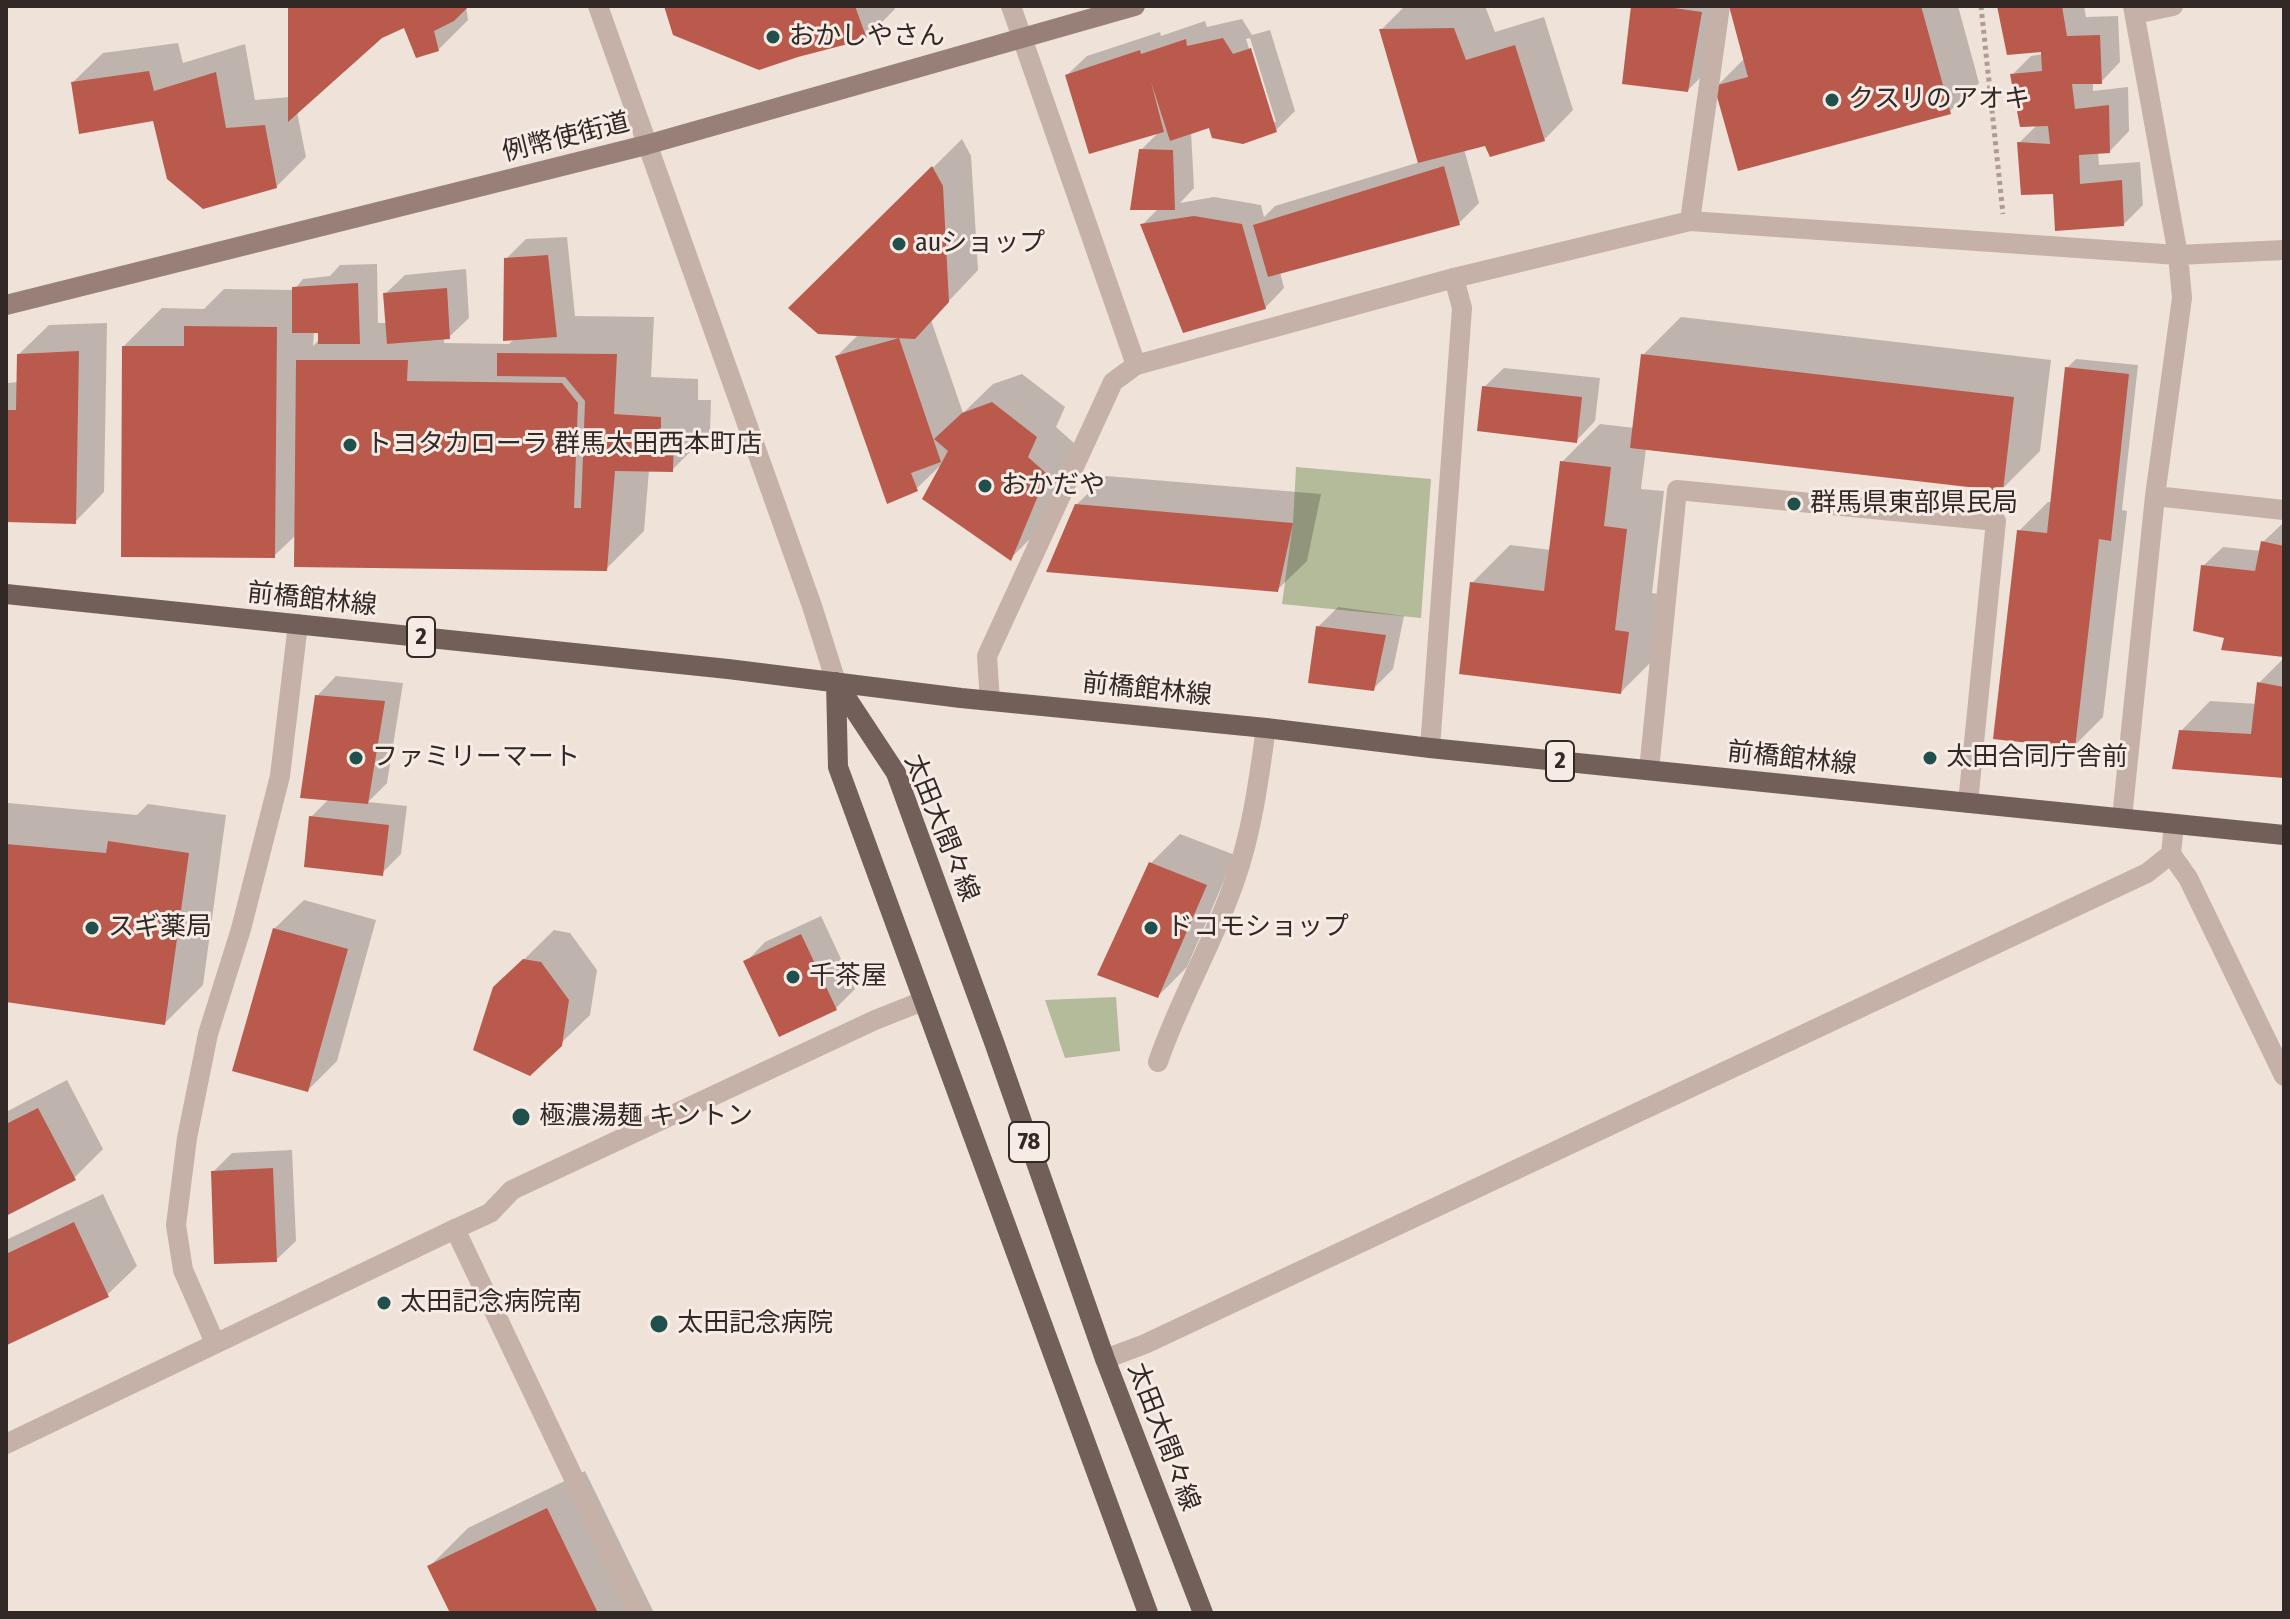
<!DOCTYPE html>
<html>
<head>
<meta charset="utf-8">
<style>
  body { margin:0 }
  #map { position:relative; width:2290px; height:1619px; overflow:hidden; background:#eee2d9; font-family:"Fira Sans Condensed",sans-serif }
  canvas { display:block }
  .frame { position:absolute; inset:0; border:8px solid #322926; pointer-events:none }
</style>
</head>
<body>
<div id="map">
<canvas width="2290" height="1619"></canvas>
<div class="frame"></div>
</div>
<script>
const g = document.querySelector('canvas').getContext('2d');
g.lineJoin = 'round';
function fill(path, color) { g.fillStyle = color; g.fill(path, 'evenodd'); }
function strokePath(path, color, width, dash) { g.strokeStyle = color; g.lineWidth = width; g.lineCap = dash ? 'butt' : 'round'; g.setLineDash(dash || []); g.stroke(path); }
function write(font, color, halo, rows, align = 'center') {
  g.font = font + ' "Fira Sans Condensed","Noto Sans JP",sans-serif'; g.lineWidth = 6; g.setLineDash([]); g.textBaseline = 'middle'; g.strokeStyle = halo; g.fillStyle = color; for (const [text, x, y, turn = 0] of rows) {
    g.save(); g.translate(x, y); g.rotate((+turn || 0) * Math.PI / 180); g.textAlign = isNaN(turn) ? turn : align; if (halo) g.strokeText(text, 0, 0); g.fillText(text, 0, 0); g.restore();
  }
}
fill(new Path2D(`
  M1296,467L1431,479L1421,618L1282,604L1293,523Z
  M1116,997L1120,1051L1065,1058L1045,1000Z`), '#b4bb9b');
fill(new Path2D(`
  M290,6H466L468,20L438,50L405,25L381,36L297,112L306,157L276,187L155,118L73,82L103,53L178,43L183,63L245,44L255,100L290,97Z
  M666,6H894L895,9L866,38Z
  M1405,6H1485L1495,32L1544,17L1573,110L1544,140L1487,143L1464,149L1479,203L1459,223L1280,272L1284,288L1265,308L1142,225L1159,208L1141,150L1160,131L1067,75L1087,56L1160,32L1161,36L1205,21L1207,27L1242,19L1252,35L1270,30L1295,111L1276,130L1211,126L1191,132L1194,188L1180,203L1214,197L1261,205L1264,217L1275,206L1420,162L1382,29ZM1250,38L1276,122H1272L1246,39Z
  M1634,6H1719L1707,71L1688,90Z
  M1731,6H1958L1979,83L1949,112L1717,86L1745,58Z
  M1999,6H2084L2086,17L2118,16L2120,62L2101,82H2093V91L2128,87L2129,131L2110,151L2098,152L2099,165L2140,162L2143,205L2124,224L2055,192L2019,143L2038,124L2012,75L2031,56L2043,54V50Z
  M962,139L971,156L978,270L931,320L963,413L993,384L1022,374L1065,407L1056,427L1075,444L1039,530L1010,559L942,464L916,489L837,356L859,334L791,308Z
  M567,237L575,316L654,317L651,377L698,379V400H711L710,432L672,470H649L644,531L606,569L297,534L274,556L124,346L162,308L204,309L224,289L294,290L303,279L330,276L340,265L377,264L378,323H388L385,294L405,275L466,269L469,318L449,337L444,338V343L509,344L515,338L506,259L526,239ZM314,331H320V339L313,346Z
  M1681,317L2051,360L2040,451L2002,489L1646,448L1641,489L1664,491L1652,593L1666,595L1659,654L1621,692L1472,583L1510,545L1551,550L1562,462L1600,424L1635,428L1643,355Z
  M107,323L104,492L75,522L6,520V383L19,382V354L49,325Z
  M2076,359L2138,365L2122,510L2127,511L2103,717L2074,746L2019,531L2048,502H2052L2067,368Z
  M1504,368L1600,378L1595,421L1576,441L1484,387Z
  M1106,476L1321,494L1307,561L1277,590L1076,505Z
  M2283,523H2284V655L2226,636L2203,566L2223,547L2261,551L2263,542Z
  M1338,607L1404,616L1393,669L1373,689L1318,627Z
  M2284,658V776L2181,731L2210,701L2257,704L2259,683Z
  M336,676L403,683L387,783L368,802L407,806L401,854L382,873L311,817L329,799L317,696Z
  M8,803L137,815L148,804L226,815L203,985L165,1023L6,1000Z
  M1180,834L1235,855L1187,967L1158,996L1151,863Z
  M304,900L376,920L337,1061L308,1090L274,929Z
  M821,916L855,989L836,1008L746,962L765,942Z
  M554,930L570,933L597,970L590,1015L560,1044L495,988Z
  M67,1080L103,1149L74,1178L6,1214V1112Z
  M292,1150L296,1241L276,1260L213,1172L232,1153Z
  M103,1194L137,1266L107,1295L8,1342L6,1337V1240Z
  M585,1471L654,1613H452L430,1566L468,1528Z`), '#0003');
fill(new Path2D(`
  M288,6H469L454,21L434,31L439,51L416,58L404,28L382,38L288,122Z
  M664,6H855L867,39L798,57L759,70L673,35Z
  M1631,6H1660L1702,12L1688,92L1622,84Z
  M1729,6H1921L1951,114L1738,171L1714,86L1748,77Z
  M1997,6H2062L2067,36L2100,35L2102,84H2072L2075,109L2109,105L2110,153L2079,155L2080,184L2122,180L2124,226L2055,231L2053,194L2021,195L2017,142L2050,144L2048,126L2020,127L2010,74L2042,71L2041,52L2007,55Z
  M1454,28L1466,60L1515,45L1545,141L1490,157L1485,146L1418,163L1379,29Z
  M1223,38L1233,54L1251,48L1277,132L1243,144L1212,138L1209,128L1170,141L1151,82L1164,132L1089,154L1065,75L1140,50L1141,54L1186,39L1187,46Z
  M149,71L154,91L216,72L226,128L265,125L277,188L203,209L167,179L153,121L79,134L71,82Z
  M1139,149L1173,150L1175,210H1130Z
  M932,166L943,186L949,302L915,339L818,334L788,308Z
  M1444,166L1460,225L1268,277L1253,225Z
  M1194,216L1242,224L1266,309L1183,333L1140,224Z
  M548,255L557,337L503,341L504,258Z
  M358,283L360,344H318V333H292V287Z
  M447,288L450,339L387,344L383,293Z
  M184,326L277,327L275,558L121,557L122,346H184Z
  M899,338L941,462L911,473L918,491L887,504L835,356Z
  M79,351L76,524L6,522V410H16L17,354Z
  M497,353L617,354L614,414L661,417V438H674L673,472L615,471L607,571L294,567L296,360H408L407,381L562,383L578,403L574,508H581L585,401L565,377L497,376Z
  M1641,354L2014,397L2003,491L1630,448Z
  M2065,367L2129,374L2111,541L2099,539L2075,748L1993,739L2017,530L2047,533Z
  M1482,386L1582,397L1577,443L1477,431Z
  M992,402L1037,437L1028,457L1047,474L1011,561L922,499L948,451L934,439L962,413Z
  M1560,461L1611,467L1604,526L1627,529L1615,630L1629,632L1621,694L1459,674L1470,582L1544,591Z
  M1075,504L1293,523L1278,592L1046,572Z
  M2261,541L2284,546V657L2221,650L2224,638L2193,631L2201,565L2255,571Z
  M1316,626L1386,635L1374,691L1308,683Z
  M2257,682L2284,687V778L2172,769L2179,730L2251,734Z
  M315,695L385,701L368,804L300,798Z
  M309,816L389,825L383,876L304,867Z
  M108,841L189,853L165,1025L6,1002V844L106,853Z
  M1149,862L1207,885L1158,998L1097,975Z
  M273,928L348,949L308,1092L232,1071Z
  M801,934L837,1010L779,1037L743,961Z
  M523,959L541,962L569,1000L562,1046L530,1076L473,1050L493,987Z
  M38,1108L76,1180L6,1216V1124Z
  M273,1168L277,1262L214,1264L211,1171Z
  M74,1222L109,1297L7,1345L6,1254Z
  M547,1508L598,1613H450L427,1566Z`), '#b95a4c');
strokePath(new Path2D(`
  M1981,6L2003,214`), '#b09b91', 5, [4, 4]);
strokePath(new Path2D(`
  M1690,221L1720,6
  M990,701L987,656L1113,382L1136,365
  M1430,748L1462,308L1454,278
  M1649,770L1677,490L1996,521L1968,803
  M2174,824L2171,854L2188,878L2284,1076
  M1158,1062C1179,1000 1214,942 1235,880C1252,832 1259,778 1266,728
  M455,1229L638,1613
  M1105,1359L1145,1344L2147,873L2171,854`), '#c5b1a7', 20);
strokePath(new Path2D(`
  M1011,6L1136,365L1454,278L1690,221L2178,255L2284,250
  M2135,14L2173,6
  M2155,496L2284,510
  M2122,818L2155,496L2182,298L2178,255L2133,6
  M455,1229L490,1213L512,1190L875,1020L923,1001`), '#c5b1a7', 20);
strokePath(new Path2D(`
  M598,6L812,606L836,682
  M215,1343L183,1270L176,1225L187,1138L208,1034L241,929L280,776L298,624
  M6,1444L455,1229`), '#c5b1a7', 20);
strokePath(new Path2D(`
  M6,305L646,145L1135,6`), '#988078', 20);
strokePath(new Path2D(`
  M6,594L728,669L961,698L1266,728L1430,748L2284,835
  M836,682L896,773L994,1042L1105,1359L1203,1613
  M836,682L838,767L1148,1613`), '#725f59', 20);
for (const [x, y, r, color] of [
  [773,37,8,"#214f4c"],
  [1832,100,8,"#214f4c"],
  [899,244,8,"#214f4c"],
  [350,445,8,"#214f4c"],
  [985,486,8,"#214f4c"],
  [1794,504,8,"#214f4c"],
  [356,758,8,"#214f4c"],
  [1930,758,8,"#214f4c"],
  [92,928,8,"#214f4c"],
  [1151,928,8,"#214f4c"],
  [793,977,8,"#214f4c"],
  [521,1117,10,"#214f4c"],
  [384,1303,8,"#214f4c"],
  [659,1324,10,"#214f4c"]
]) { const dot = new Path2D(); dot.arc(x, y, r, 0, 2 * Math.PI); g.fillStyle = color; g.fill(dot); strokePath(dot, '#f6ece5', 3); }
for (const [x, y, w] of [
  [421,637,28],
  [1560,761,28],
  [1029,1142,40]
]) { const box = new Path2D(); box.roundRect(x - w / 2, y - 20, w, 40, 6); g.fillStyle = '#f6ece5'; g.fill(box); strokePath(box, '#322926', 2); }
write('bold 24px', '#322926', null, [
  ["2",421,637],
  ["2",1560,761],
  ["78",1029,1142]
]);
write('26px', '#322926', '#f6ece5', [
  ["おかしやさん",789,37],
  ["クスリのアオキ",1848,100],
  ["auショップ",915,244],
  ["トヨタカローラ 群馬太田西本町店",366,445],
  ["おかだや",1001,486],
  ["群馬県東部県民局",1810,504],
  ["ファミリーマート",372,758],
  ["太田合同庁舎前",1946,758],
  ["スギ薬局",108,928],
  ["ドコモショップ",1167,928],
  ["千茶屋",809,977],
  ["極濃湯麺 キントン",539,1117],
  ["太田記念病院南",400,1303],
  ["太田記念病院",677,1324]
], 'left');
write('26px', '#322926', '#f6ece5', [
  ["例幣使街道",566,138,-14],
  ["前橋館林線",312,600,6],
  ["前橋館林線",1147,690,6],
  ["前橋館林線",1792,759,6],
  ["太田大間々線",941,828,68],
  ["太田大間々線",1163,1437,69]
]);
</script>
</body>
</html>
